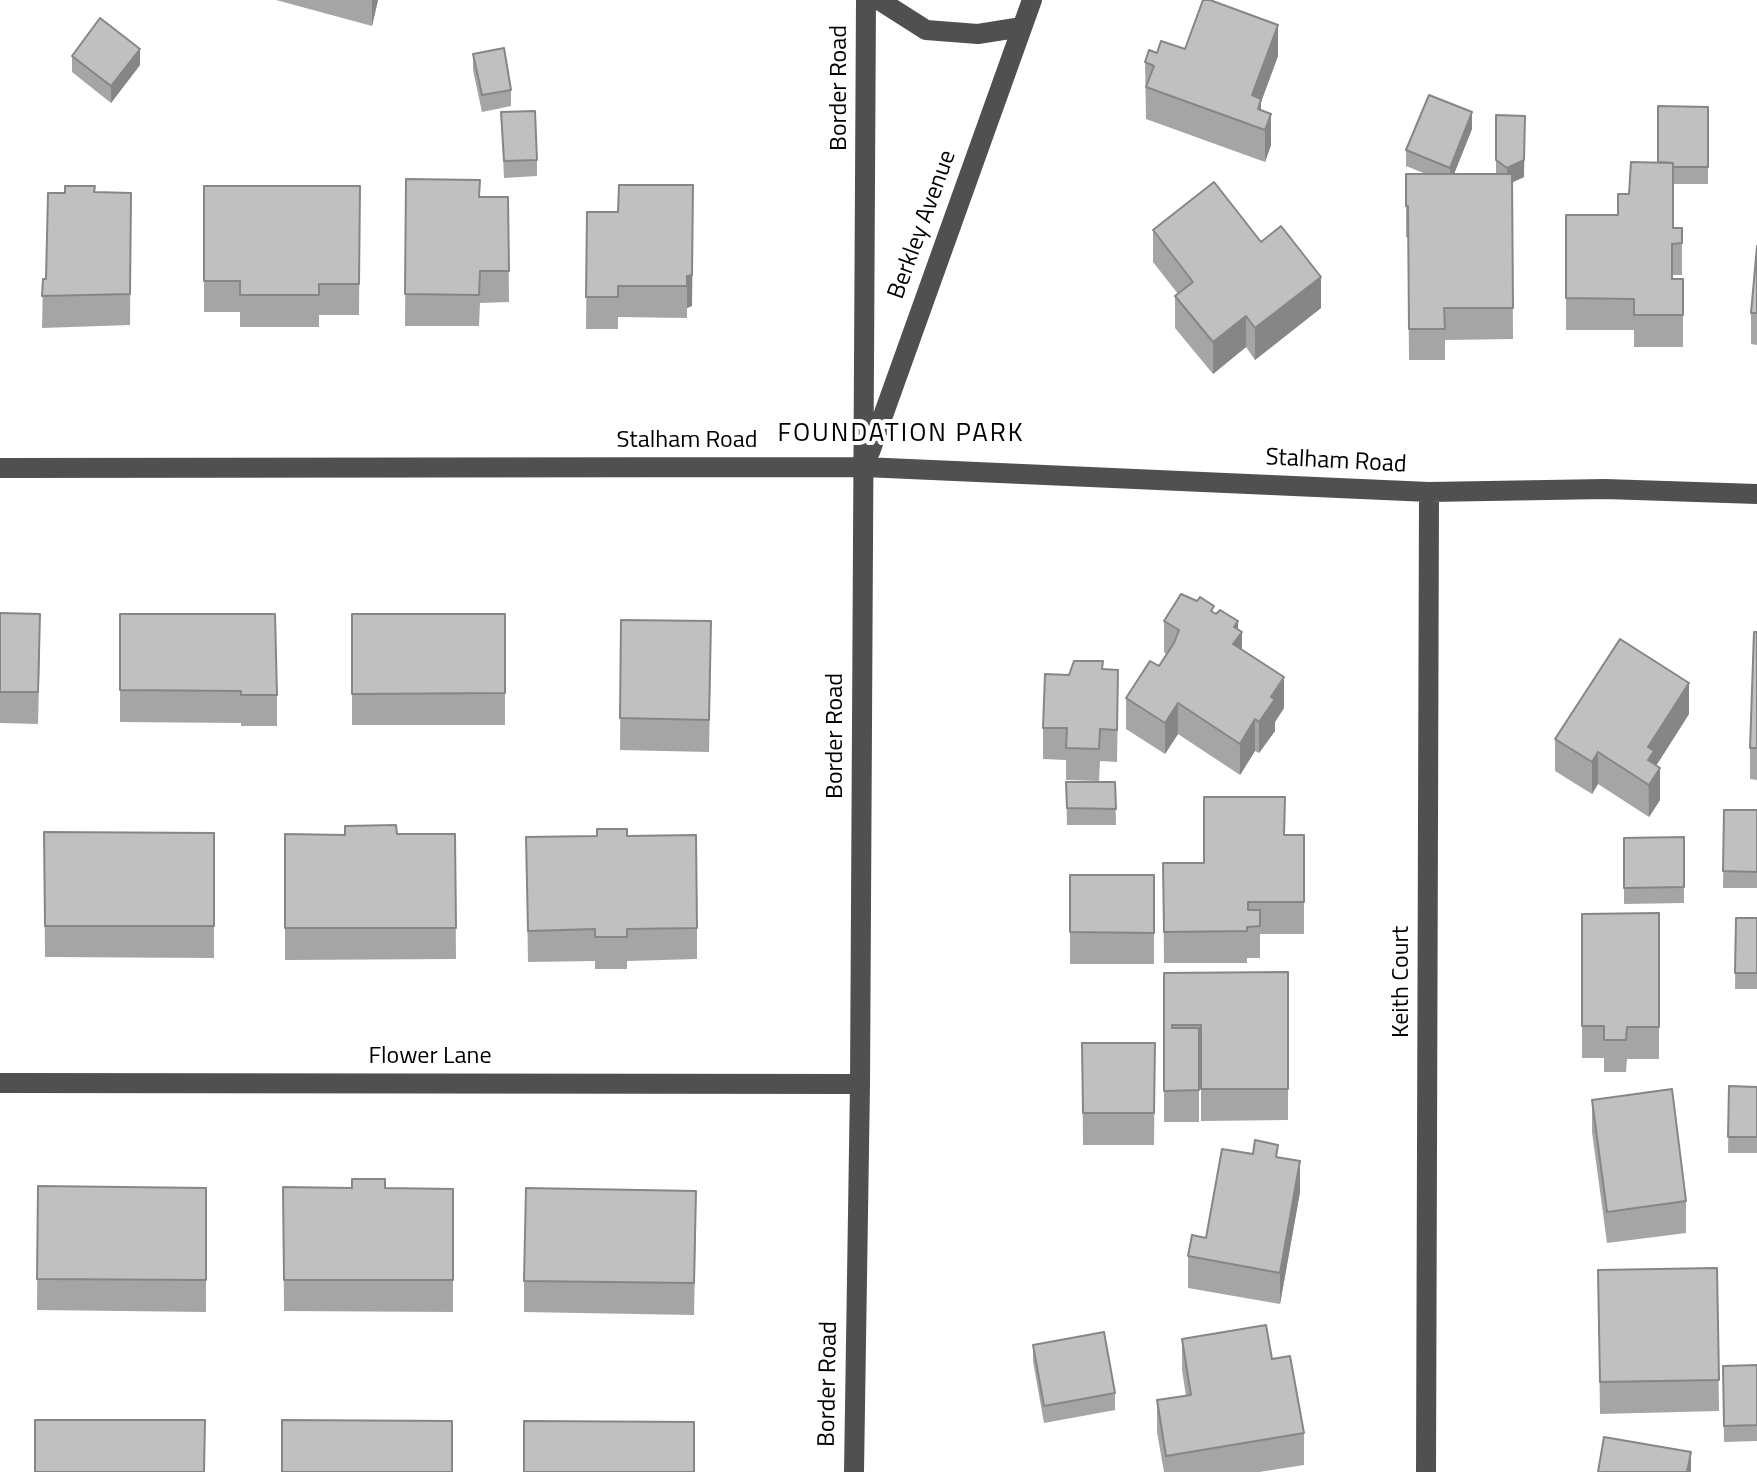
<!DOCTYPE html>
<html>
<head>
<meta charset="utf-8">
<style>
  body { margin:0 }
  canvas { display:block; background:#fff }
</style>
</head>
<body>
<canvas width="1757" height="1472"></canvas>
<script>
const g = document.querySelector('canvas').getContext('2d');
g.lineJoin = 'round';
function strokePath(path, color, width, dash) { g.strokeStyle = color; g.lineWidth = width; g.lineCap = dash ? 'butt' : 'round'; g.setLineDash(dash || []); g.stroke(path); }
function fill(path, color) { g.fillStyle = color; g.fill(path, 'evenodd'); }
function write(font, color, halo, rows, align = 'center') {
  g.font = font + ' "Titillium Web",sans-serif'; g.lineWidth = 8; g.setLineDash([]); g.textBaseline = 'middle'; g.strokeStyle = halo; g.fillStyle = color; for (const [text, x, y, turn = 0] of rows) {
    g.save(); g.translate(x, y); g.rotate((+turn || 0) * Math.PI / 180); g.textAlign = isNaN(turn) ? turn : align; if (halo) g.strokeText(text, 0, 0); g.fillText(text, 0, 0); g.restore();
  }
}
strokePath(new Path2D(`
  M879,0L926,30L978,34L1022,27
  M870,452L1032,0
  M0,468L864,467L1429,492L1605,489L1757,494
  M0,1083L860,1084
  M854,1472L860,1084L866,0
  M1426,1472L1429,492`), '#505050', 20);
fill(new Path2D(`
  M276,0H378L372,26Z
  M1185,49L1278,56L1261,102V110L1271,145L1265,162L1146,119L1145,62L1157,53Z
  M473,54L511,90V106L482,112L473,70Z
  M72,56L140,65L111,103L72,72Z
  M1708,107V184H1673V228L1682,243V275H1672V279H1683V347H1634V330H1566V215H1618L1629,194Z
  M501,112L537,160V176L504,178Z
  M1472,129L1454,174H1496V160L1524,177L1512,182L1513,339L1445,340V360H1409L1408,238L1406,237V174H1426L1406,166V150Z
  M406,179L480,197H508L509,302L480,303L479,326H405Z
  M693,185L692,306L687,308V318L618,317V329H586L587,212H618Z
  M204,186H360L359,315H319V327H240V312H204Z
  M95,192L131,193L130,325L42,328L43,279H46Z
  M1153,230L1261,242L1321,308L1255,360L1246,347L1213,374L1175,328V296L1178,294L1153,262Z
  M1757,246V345L1751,344V313Z
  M0,613L40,645L38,724L0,723Z
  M1214,613L1238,629L1242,650L1284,708L1275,722V731L1259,753L1255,751L1240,775L1178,734L1165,754L1126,729V698L1159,666L1166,654L1164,652V621Z
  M120,614L277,695V726H241V723L120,722Z
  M352,614H505V725H352Z
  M621,620L711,653L709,752L620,750Z
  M1757,632V780L1750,779V748Z
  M1103,669L1118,701L1117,762L1100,761L1099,781L1066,780V760L1043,759V728L1069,675Z
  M1689,714L1656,766L1660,800L1649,817L1598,784L1592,794L1555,771V739Z
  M1066,782H1115L1116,825H1067Z
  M1724,810H1757V888H1723Z
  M44,832L214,833V958L45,957Z
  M285,834H455L456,959L285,960Z
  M1284,835H1304V934H1260V958H1247V963H1164L1163,863H1204Z
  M627,836L697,928V959L627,961V969H595V961L528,962L526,837Z
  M1684,837V903L1624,904V838Z
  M1070,875H1154V964H1070Z
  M1659,913V1059H1627L1626,1072H1604V1058H1582V914Z
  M1736,918H1757V989H1735Z
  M1288,972V1120L1201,1121V1057H1199V1122H1164V973Z
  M1082,1043H1155L1154,1145H1083Z
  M1729,1086L1757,1087V1153H1728Z
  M1592,1100L1686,1201V1233L1607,1243L1592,1132Z
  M1278,1157L1300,1192L1280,1304L1188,1288V1256L1206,1238Z
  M38,1186L206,1188V1312L37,1310Z
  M283,1187L453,1189V1312L284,1311Z
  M696,1222L694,1315L524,1312V1281Z
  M1717,1268L1719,1411L1600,1414L1598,1270Z
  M1182,1339L1272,1359L1304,1433V1465L1259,1472H1164L1157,1432V1400L1186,1396L1182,1370Z
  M1033,1345L1115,1393V1410L1044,1423L1033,1361Z
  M1757,1365V1441L1724,1442L1723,1366Z`), '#a5a5a5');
fill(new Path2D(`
  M372,0H378L372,26Z
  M1278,25V56L1261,102V129L1258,112L1252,127V95Z
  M140,49V65L111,103V86Z
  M1472,112V129L1450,184V168Z
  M1271,114V145L1265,162V130Z
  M1525,116L1524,177L1507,185V168Z
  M693,185L692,306L687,308V318V276Z
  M1321,277V308L1255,360V328Z
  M1246,316V347L1213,374V342Z
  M1238,621V638L1242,632V663L1233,676L1234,627Z
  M1284,677V708L1275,722V731L1259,753V722L1271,697Z
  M1689,683V714L1654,769L1660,768V800L1649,817L1648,747Z
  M1178,703V734L1165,754V723Z
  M1255,719V751L1240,775V744Z
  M1598,752V784L1592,794V762Z
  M1300,1161V1192L1280,1304V1273Z
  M1691,1452V1472H1687Z`), '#868686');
const building = new Path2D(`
  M1203,0H1210L1278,25L1252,95L1261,99L1258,109L1271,114L1265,130L1146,87L1154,66L1145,62L1149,50L1157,53L1161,41L1185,49Z
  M100,18L140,49L111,86L72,56Z
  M504,48L511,90L482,95L473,54Z
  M1429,95L1472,112L1450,168L1406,150Z
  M1658,106L1708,107V167H1673V163L1658,162Z
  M535,111L537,160L504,161L501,112Z
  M1496,115L1525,116L1524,160L1507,168L1496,160Z
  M1631,162L1673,163V228H1682V243L1672,244V279H1683V315H1634V299L1566,298V215H1618V194H1629Z
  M1406,174H1512L1513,308H1444L1445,329H1409L1408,206H1406Z
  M406,179L480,180L479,197H508L509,271H480L479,295L405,294Z
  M1214,182L1261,242L1281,226L1321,277L1255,328L1246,316L1213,342L1175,296L1193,282L1153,230Z
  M619,185H693L692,275L687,276V286H618V297H586L587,212H618Z
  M65,186H95L94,192L131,193L130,294L42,296L43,279H46L48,193H65Z
  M204,186H360L359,284H319V295H240V281H204Z
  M1757,246V313H1751Z
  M1181,594L1197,601L1200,597L1214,606L1211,611L1216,614L1220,610L1238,621L1234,627L1242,632L1233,644L1284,677L1271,697L1275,699L1259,722L1255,719L1240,744L1178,703L1165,723L1126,698L1150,661L1159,666L1174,643L1179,630L1164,621Z
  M0,613L40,614L38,692H0Z
  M120,614H275L277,695H241V691L120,690Z
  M352,614H505V693L352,694Z
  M621,620L711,621L709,720L620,718Z
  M1754,632H1757V748H1750Z
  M1620,639L1689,683L1648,747L1654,751L1648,760L1660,768L1649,785L1598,752L1592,762L1555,739Z
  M1074,661H1103L1102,669L1118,670L1117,730L1100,729L1099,749L1066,748L1067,728H1043L1045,674L1069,675Z
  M1066,782H1115L1116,809L1067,808Z
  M1204,797H1285L1284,835H1304V902H1248V910H1260V926L1247,927V931L1164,932L1163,863H1204Z
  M1724,810H1757V872L1723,871Z
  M396,825L397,834H455L456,928H285V834L345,835V826Z
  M597,829H627V836L696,835L697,928L627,929V937H595V929L528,931L526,837L597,836Z
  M44,832L214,833V926H45Z
  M1684,837V887L1624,888V838Z
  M1070,875H1154V933L1070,932Z
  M1659,913V1027H1627L1626,1040H1604V1026H1582V914Z
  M1736,918H1757V973H1735Z
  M1288,972V1089H1201V1025H1172V1028H1199V1090L1164,1091V973Z
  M1082,1043H1155L1154,1113H1083Z
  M1729,1086L1757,1087V1137H1728Z
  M1672,1089L1686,1201L1607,1212L1592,1100Z
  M1255,1140L1278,1145L1276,1157L1300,1161L1280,1273L1188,1256L1192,1235L1206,1238L1222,1149L1253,1154Z
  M352,1179H385V1188L453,1189V1280H284L283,1187L352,1188Z
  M38,1186L206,1188V1280L37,1279Z
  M526,1188L696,1191L694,1283L524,1281Z
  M1717,1268L1719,1380L1600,1382L1598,1270Z
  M1266,1325L1272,1359L1290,1356L1304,1433L1166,1456L1157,1400L1191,1395L1182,1339Z
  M1104,1332L1115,1393L1044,1406L1033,1345Z
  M1757,1365V1425L1724,1426L1723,1366Z
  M35,1420H205L204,1472H35Z
  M282,1420L452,1421V1472H282Z
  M524,1421L694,1422V1472H524Z
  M1604,1437L1691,1452L1687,1472H1598Z`);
fill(building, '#c0c0c0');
strokePath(building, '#868686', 2);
write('24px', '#000', '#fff', [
  ["Border Road",840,88,-90],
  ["Berkley Avenue",923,225,-70],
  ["Stalham Road",687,441],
  ["Stalham Road",1336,462,3],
  ["Border Road",836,736,-90],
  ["Keith Court",1402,982,-90],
  ["Flower Lane",430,1057],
  ["Border Road",829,1384,-89]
]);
g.letterSpacing = '2px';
write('26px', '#000', '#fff', [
  ["FOUNDATION PARK",901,435]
]);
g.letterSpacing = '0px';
</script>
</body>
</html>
